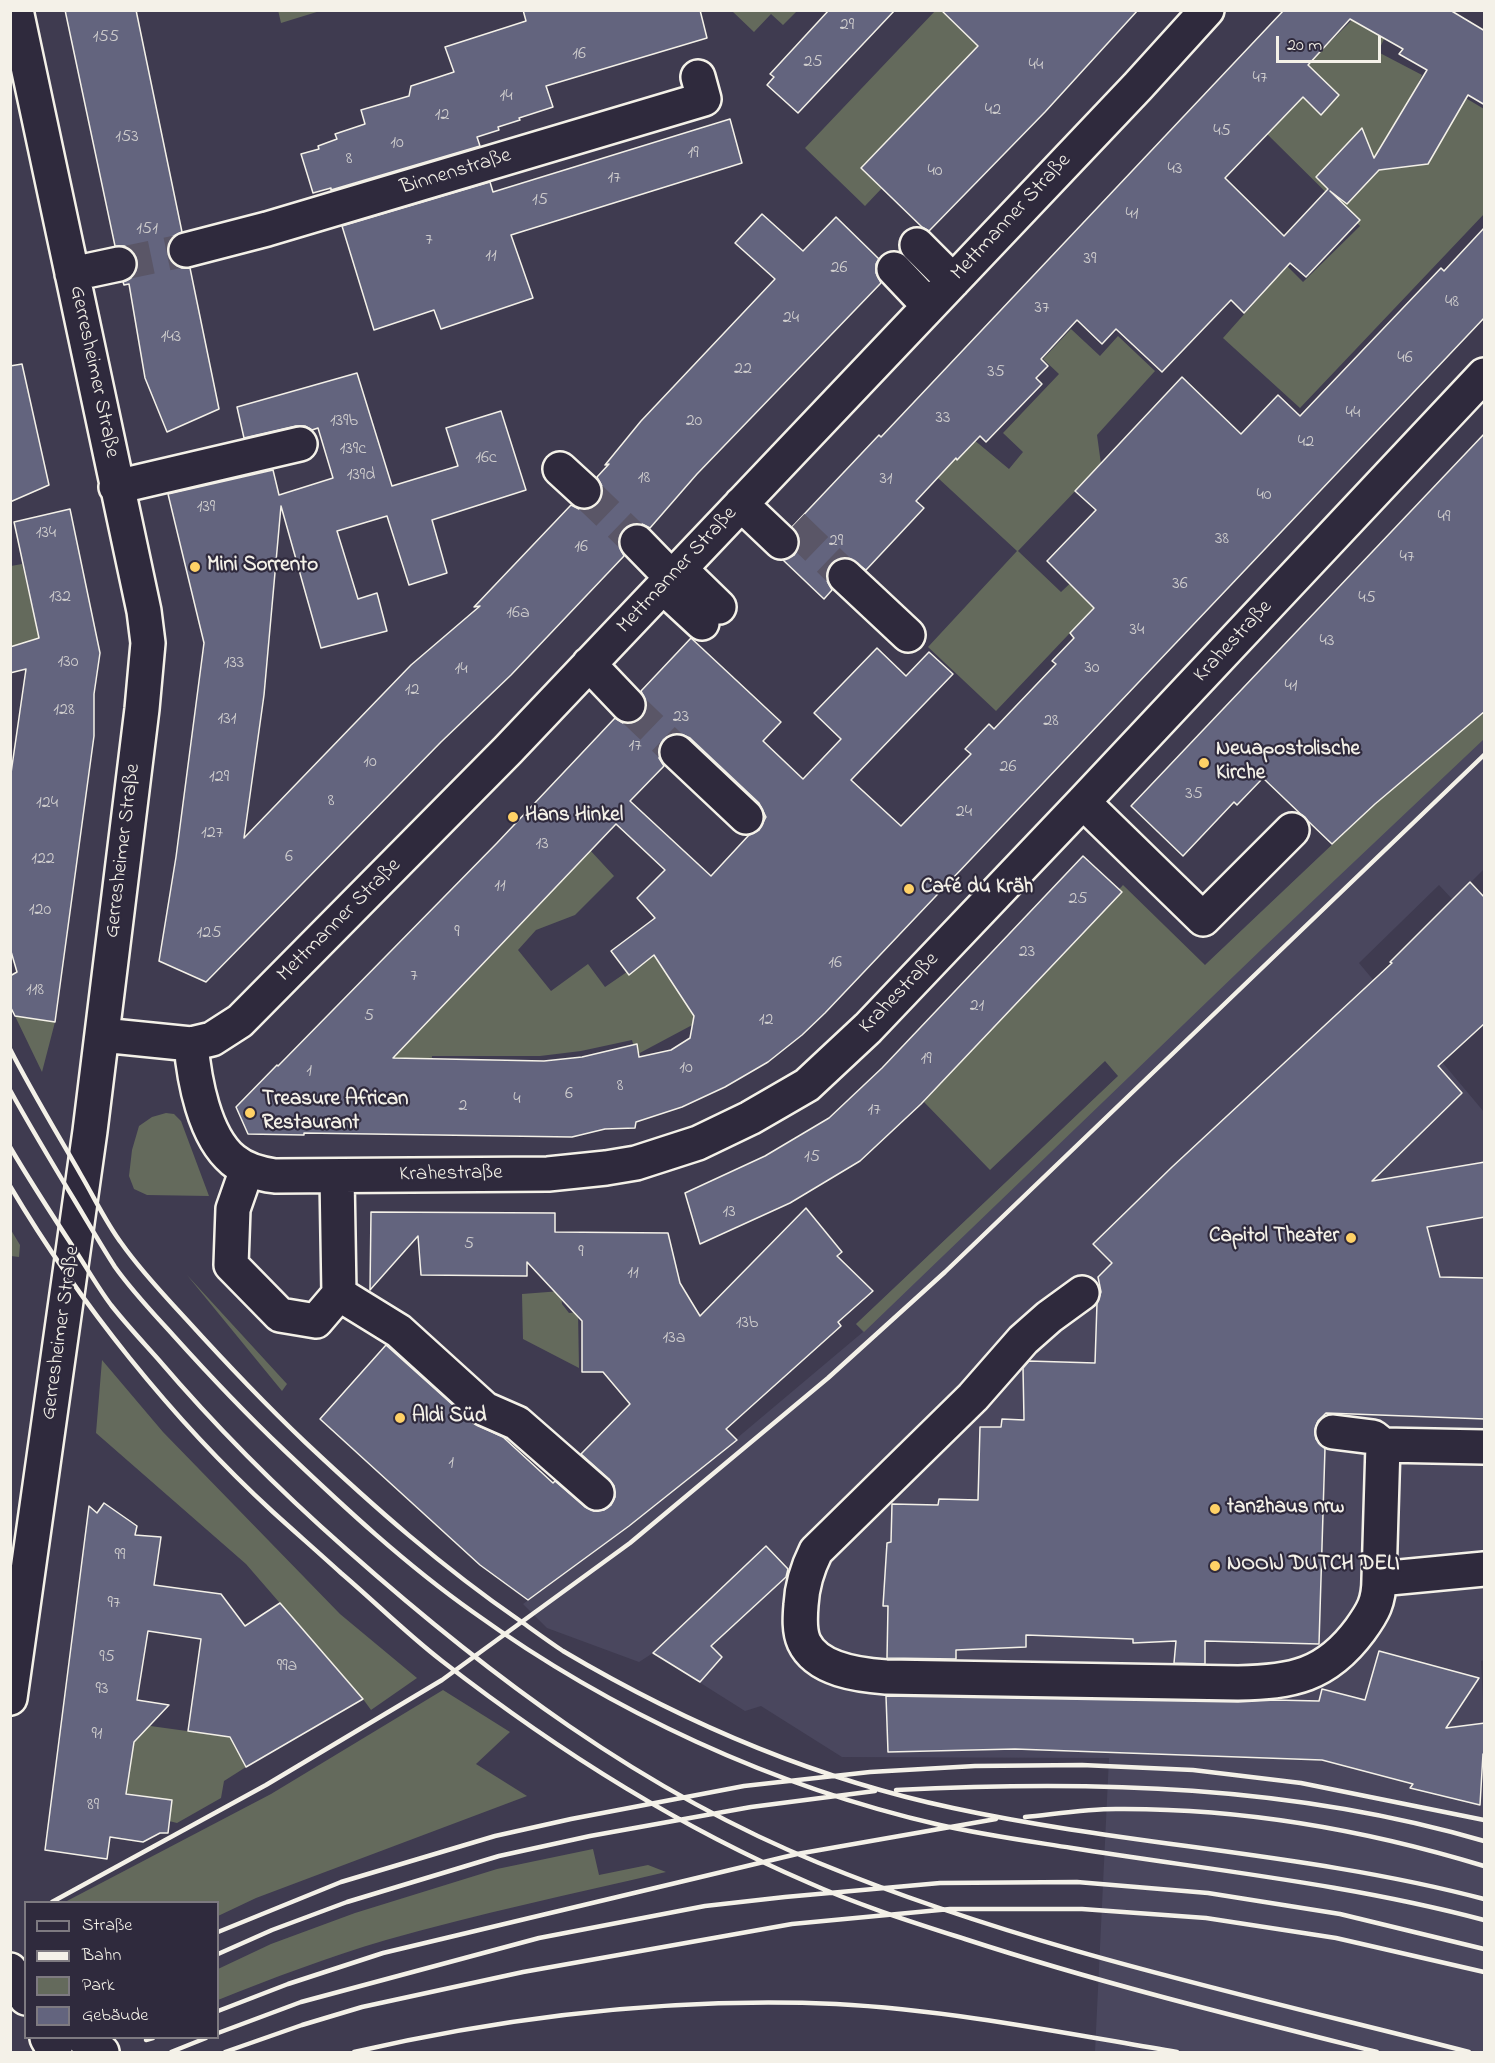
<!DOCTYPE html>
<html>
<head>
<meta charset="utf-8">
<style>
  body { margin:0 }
  #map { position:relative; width:1495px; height:2063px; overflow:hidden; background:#3f3b50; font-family:"Indie Flower",sans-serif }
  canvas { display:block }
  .frame { position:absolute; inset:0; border:12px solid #f4f1e8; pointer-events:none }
  .legend { position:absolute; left:24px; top:1901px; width:195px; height:138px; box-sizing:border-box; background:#2f2a3d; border:2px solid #7e7a81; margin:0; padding:8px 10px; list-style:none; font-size:18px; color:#f4f1e8 }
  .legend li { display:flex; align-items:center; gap:12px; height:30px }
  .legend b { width:30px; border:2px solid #7e7a81 }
  .scale { position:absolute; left:1276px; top:36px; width:105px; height:27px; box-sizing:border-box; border:3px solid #f4f1e8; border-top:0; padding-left:8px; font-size:18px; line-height:21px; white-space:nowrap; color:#f4f1e8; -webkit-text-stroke:4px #2f2a3d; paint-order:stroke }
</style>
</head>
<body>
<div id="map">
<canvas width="1495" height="2063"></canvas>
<div class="frame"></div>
<ul class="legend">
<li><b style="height:8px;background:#2f2a3d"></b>Straße</li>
<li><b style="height:8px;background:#f4f1e8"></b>Bahn</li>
<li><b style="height:16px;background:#646a5c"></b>Park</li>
<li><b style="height:16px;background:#63647e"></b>Gebäude</li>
</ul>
<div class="scale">20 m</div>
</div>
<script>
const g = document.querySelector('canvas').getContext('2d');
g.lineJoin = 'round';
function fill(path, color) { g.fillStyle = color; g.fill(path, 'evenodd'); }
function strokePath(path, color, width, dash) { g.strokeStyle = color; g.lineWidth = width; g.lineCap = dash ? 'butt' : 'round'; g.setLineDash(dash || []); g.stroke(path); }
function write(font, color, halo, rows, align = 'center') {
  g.font = font + ' "Indie Flower",sans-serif'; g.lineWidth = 4.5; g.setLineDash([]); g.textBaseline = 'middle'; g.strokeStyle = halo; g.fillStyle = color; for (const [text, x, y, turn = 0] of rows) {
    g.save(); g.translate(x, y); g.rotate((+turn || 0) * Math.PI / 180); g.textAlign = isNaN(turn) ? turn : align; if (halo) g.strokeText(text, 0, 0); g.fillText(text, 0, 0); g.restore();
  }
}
fill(new Path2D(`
  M1484,711V869L1453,900L1439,885L1359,963L1484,1112V1660L1481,1661L1484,1721V2052H1095L1109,1758L842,1757L761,1706L745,1711L653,1653L639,1662L547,1628L523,1604L629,1526L692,1476L863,1332L856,1324L1165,1032L1205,965L1375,804Z`), '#4a475e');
fill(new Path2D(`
  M278,10H320V11L281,23Z
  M732,11V10L797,11L783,25L771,14L754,32Z
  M935,11H941L978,46L861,168L882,188L865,206L805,148Z
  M1354,18L1385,37L1378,52L1422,75L1401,120L1443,139L1464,97L1484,109V214L1300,408L1223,338L1287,266L1303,282L1360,226L1266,133L1301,71Z
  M1071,329L1100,356L1118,336L1155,371L1097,435L1101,464L1018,551L1061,592L1079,575L1122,578L996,711L928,647L1017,551L938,478L973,439L1009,469L1023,452L1003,433L1059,374L1043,359Z
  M22,564L39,638L11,647V566Z
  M1484,711V739L1264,947L864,1332L856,1324L1118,1076L1105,1061L990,1170L924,1102L1123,885L1205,965L1375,804Z
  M589,849L614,876L575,915L536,930L518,950L551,991L588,964L605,987L675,939L682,947L696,1023L636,1055L632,1040L581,1051L540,1056H432L431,1074H371Z
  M15,1016L55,1022L42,1072Z
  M166,1113L174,1114L181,1121L209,1196L147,1195L134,1189L129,1176L132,1150L139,1126L152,1117Z
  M11,1230L20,1245L19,1257L11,1256Z
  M187,1275L287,1384L282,1391Z
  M561,1291L562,1304L569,1313L578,1312L579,1368L523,1339L522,1294Z
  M102,1360L163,1432L340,1614L417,1678L371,1710L363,1699L246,1564L96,1433Z
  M443,1690L510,1732L476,1764L527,1796L256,1898L218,1916V1902H65L271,1794Z
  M136,1724L230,1737L246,1767L224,1781L221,1798L177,1823L169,1821L172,1800L126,1793Z
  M593,1849L599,1875L648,1865L666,1872C572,1894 478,1914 386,1940C328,1957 273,1978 218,2000V1969L271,1944L355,1913L497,1869Z`), '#646a5c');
const building = new Path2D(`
  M65,10H136L182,232L172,237L168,246V254L173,264L182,268H190L219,409L167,432L145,378L129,284L124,285L123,282L131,278L137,270V260L132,251L125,246H115Z
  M523,10H700L707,38L546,86L553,107L519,118L520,120L498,127L499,130L477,137L480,146L331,190V188L313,193L301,154L319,149L318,146L337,139L335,134L365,124L361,110L409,96L411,86L454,72L445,47L526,21Z
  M829,10H895L798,113L767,85L774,77L770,74Z
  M941,10H1138L1045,112L929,231L922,227L861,168L978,46Z
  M1284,10H1450L1485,31V105L1468,95L1428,164L1379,170L1347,204L1330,191L1360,220L1306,277L1290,263L1244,313L1231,300L1162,372L1116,329L1102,344L1077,320L1041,359L1048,366L1036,378L1042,384L986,442L980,436L957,460L956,458L916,501L924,508L866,570L849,558H839L831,564L827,572V581L832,590L824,599L783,560L794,555L799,547V536L792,527L879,435L881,437ZM1350,19L1403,49L1399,54L1427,70L1374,158L1362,128L1316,177L1328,189L1284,236L1225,178L1303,97L1321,115L1339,95L1308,65Z
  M730,119L742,163L511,235L533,298L441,329L434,310L374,330L342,226L490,182L493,192Z
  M762,214L803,251L836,217L879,259L876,264V273L881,283L697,474L650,528L642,524H633L624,529L619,536V546L624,556L511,675L441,742L206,982L159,961L176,857L204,643L168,494L273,470L279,495L333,478L318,428L312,430L305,426H296L244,438L237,407L357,373L392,486L458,466L446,428L501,411L526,490L432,520L447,573L409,585L387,516L337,531L358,599L377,593L387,631L321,648L281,506L264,695L244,838L411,665L480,606L474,607L571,505L579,509H589L598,503L602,494V486L597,477L609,464L605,465L641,421L775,279L735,243Z
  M1485,227V317L825,1013L802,1035L768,1062L725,1087L682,1107L636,1122L635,1128L605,1129L572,1137L304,1133V1135L248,1134L236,1107L277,1065L278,1066L497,843L615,718L623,723H632L641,718L646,710V701L641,691L691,638L781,722L763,741L803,779L841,739L814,713L877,648L906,676L929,652L953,674L851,780L901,826L971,754L965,749L989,724L994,729L1056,664L1052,661L1074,638L1070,633L1094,608L1047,561L1096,510L1075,491L1182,377L1241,434L1278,395L1300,416L1441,268L1444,271ZM671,734H681L690,738L759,803L766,817L759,830L749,835L711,876L630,801L664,766L659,758V748L663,740ZM616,824L665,870L637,898L655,918L611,951L629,975L654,955L694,1016L690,1038L671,1050L639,1057L637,1044L582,1057L544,1061L393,1058Z
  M22,364L49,485L10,502V366Z
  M1485,433V711L1375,804L1332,844L1263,778L1237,805L1234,802L1183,856L1131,806Z
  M70,509L100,653L94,694V736L55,1022L15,1016L10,1006V976L17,972L10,948V780L26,669L10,673V647L39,638L14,522Z
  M1083,856L1122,892L921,1104L860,1161L790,1203L700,1244L685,1193L765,1156L829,1118L882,1068Z
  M1470,882L1485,898V1023L1438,1066L1462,1093L1372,1181L1485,1162V1217L1427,1227L1440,1277L1485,1278V1419L1326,1413L1318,1421L1315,1429L1316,1439L1325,1448L1319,1644L1205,1641V1664L1174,1663L1176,1641L1133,1643V1639L1026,1635V1647L956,1650V1659L887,1658L888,1606H883L887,1543L891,1542L892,1504L938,1505L939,1499L978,1500L980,1427H1001L1002,1419L1024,1420L1023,1368L1029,1361L1095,1363L1097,1303L1101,1292L1098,1277L1112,1263L1093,1244L1172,1167L1392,963L1390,962Z
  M806,1208L842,1252L837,1256L873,1291L838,1322L841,1326L726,1429L737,1440L629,1526L528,1600L480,1565L320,1419L386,1345L473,1423L503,1437L553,1483L555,1481L585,1507L594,1511L604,1510L611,1505L615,1497L614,1486L609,1479L581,1454L630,1404L603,1372H582V1321L527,1262V1276L421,1275L418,1236L370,1290L371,1212L555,1213V1232L668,1233L680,1283L700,1316Z
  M104,1503L137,1526L135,1535L161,1537L154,1585L221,1594L245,1626L280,1603L363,1699L246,1767L230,1737L188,1731L201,1639L148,1631L137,1700L169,1705L134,1742L126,1794L172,1800L168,1833H160L143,1842L110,1837L107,1859L45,1850L89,1506L97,1513Z
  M766,1546L788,1569L786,1577L711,1646L722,1657L700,1682L653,1653Z
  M1379,1651L1479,1678L1446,1728L1485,1723V1754H1483L1480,1805L1410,1788L1413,1784L1322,1760L1015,1749L888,1752L886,1696L1238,1702L1275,1700L1319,1701L1322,1689L1365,1700Z`);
fill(building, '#63647e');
strokePath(building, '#f4f1e8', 1.5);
strokePath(new Path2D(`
  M119,264L186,250
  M584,491L637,542
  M793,526L845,576
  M628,705L677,752`), '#5a5667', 33, [33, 16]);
const minor = new Path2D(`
  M917,245L953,281
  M186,250L267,229L704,99L698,77
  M894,269L928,305
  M72,274L119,264
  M560,469L584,491
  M116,487L300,444
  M741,504L781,542
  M637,542L672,578
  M680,569L719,607
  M845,576L908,635
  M663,587L702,623
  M589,664L628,705
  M677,752L746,817
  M1083,802L1203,919L1292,830
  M102,1035L191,1044L212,1039L240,1021L508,750L1138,86L1207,10
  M191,1044C194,1079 204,1136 233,1160C245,1170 260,1174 275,1176L548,1174L606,1168L636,1163L698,1143L750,1118L807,1085L868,1028L1083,802L1484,375
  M247,1169L233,1209L231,1265L280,1315L316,1321L339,1294L337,1176
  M1082,1293L1049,1317L1023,1340L973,1397L816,1551C807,1569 802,1586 801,1605C800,1617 799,1631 804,1642C817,1670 859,1675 886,1677L1238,1683C1292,1682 1326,1676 1360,1630C1373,1612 1379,1602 1379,1579L1484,1569
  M339,1294L399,1331L485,1409L517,1423L597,1493
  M1333,1432L1373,1437L1383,1445L1484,1447
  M1379,1579L1383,1445
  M10,1698L90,1131L142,709L148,643L144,611L16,10
  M10,1970L26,1998
  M47,2038L55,2052
  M83,2038L102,2052`);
strokePath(minor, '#f4f1e8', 38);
strokePath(minor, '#2f2a3d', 33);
strokePath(new Path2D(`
  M10,1049C32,1092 57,1133 81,1175C94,1197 106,1223 122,1244C141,1271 164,1295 186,1319C225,1362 263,1402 305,1442C373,1506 442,1567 519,1620C533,1630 548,1641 563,1651C683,1722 816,1779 953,1808C1129,1846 1310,1853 1484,1899
  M10,1090C32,1130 55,1168 78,1206C90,1226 102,1247 115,1267C132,1291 153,1313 173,1335C209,1375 245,1413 284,1450C344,1507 405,1564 473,1612C612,1712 774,1787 940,1825C984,1835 1028,1841 1072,1848C1210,1870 1349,1884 1484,1920
  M10,1147C31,1183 54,1218 77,1253C88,1270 99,1289 111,1305C126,1324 142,1341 158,1359C216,1427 279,1490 346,1549C488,1675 642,1791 819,1863C1028,1949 1251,1996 1469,2052
  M10,1186C80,1304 172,1419 273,1512C295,1532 318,1552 341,1573C375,1602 407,1634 442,1661C554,1748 677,1826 807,1882C858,1905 912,1922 965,1939C1100,1983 1238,2017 1377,2052
  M896,1790C1094,1780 1292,1785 1484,1841
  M1025,1817C1055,1814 1086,1809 1116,1809C1240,1808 1366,1830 1484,1866
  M52,1902L266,1785L442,1680L630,1543L828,1378L945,1272L1484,755
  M218,1932L341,1882L495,1836L571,1819L744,1786L870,1772L975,1766L1082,1765L1193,1770L1301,1783L1484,1820
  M218,1954L272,1930L347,1902L499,1856L590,1836L751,1807L875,1791
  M218,2011L288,1984L383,1953L797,1854L996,1819
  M218,2033L301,2002L539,1938L705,1906L785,1897L940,1883L1077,1882L1208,1893L1340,1914L1484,1949
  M146,2040L153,2038
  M171,2052L206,2038
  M225,2052L302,2025L362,2007L523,1972L792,1924L950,1909H1082L1206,1918L1336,1938L1484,1972
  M354,2052C511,2016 674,1997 836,2004C950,2010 1064,2033 1177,2052`), '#f4f1e8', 4.5);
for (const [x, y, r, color] of [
  [195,567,6,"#ffd166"],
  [1204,763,6,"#ffd166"],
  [513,817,6,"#ffd166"],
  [909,889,6,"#ffd166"],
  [250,1113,6,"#ffd166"],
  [1351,1238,6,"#ffd166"],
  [400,1418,6,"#ffd166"],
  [1215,1509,6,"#ffd166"],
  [1215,1566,6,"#ffd166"]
]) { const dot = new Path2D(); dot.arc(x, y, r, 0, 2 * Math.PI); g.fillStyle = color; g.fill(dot); strokePath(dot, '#2f2a3d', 2); }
write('18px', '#d0cece', null, [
  ["29",847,26],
  ["155",106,38],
  ["16",579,55],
  ["25",813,63],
  ["44",1036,66],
  ["47",1260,79],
  ["14",506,97],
  ["42",993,111],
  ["12",442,116],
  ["45",1222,132],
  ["153",127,138],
  ["10",397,144],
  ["19",693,154],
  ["8",349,160],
  ["43",1175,170],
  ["40",935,172],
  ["17",614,179],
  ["15",540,201],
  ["41",1132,215],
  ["151",147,230],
  ["7",429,241],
  ["11",491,257],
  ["39",1090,260],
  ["26",839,269],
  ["48",1452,303],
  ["37",1042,309],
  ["24",791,319],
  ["143",171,338],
  ["46",1405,359],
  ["22",743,370],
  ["35",996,373],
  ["44",1353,414],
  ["33",943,419],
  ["139b",344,422],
  ["20",694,422],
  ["42",1306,443],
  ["139c",353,450],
  ["16c",486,459],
  ["139d",361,476],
  ["18",644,479],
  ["31",886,480],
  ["40",1264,496],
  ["139",206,508],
  ["49",1444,518],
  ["134",46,534],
  ["38",1222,540],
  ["29",836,542],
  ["16",581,548],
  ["47",1407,558],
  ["36",1180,585],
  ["132",60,598],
  ["45",1367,599],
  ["16a",518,614],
  ["34",1137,631],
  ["43",1327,642],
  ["130",68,663],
  ["133",234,664],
  ["30",1092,669],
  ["14",461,670],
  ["41",1291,687],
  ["12",412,691],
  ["128",64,711],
  ["23",681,718],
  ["131",227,720],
  ["28",1051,722],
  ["17",635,747],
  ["10",370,763],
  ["26",1008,768],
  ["129",219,778],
  ["35",1194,795],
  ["8",331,802],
  ["124",47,804],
  ["24",964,813],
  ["127",212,834],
  ["13",542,845],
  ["6",289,858],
  ["122",43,860],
  ["11",500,887],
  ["25",1078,900],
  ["120",40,911],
  ["9",457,933],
  ["125",209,934],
  ["23",1027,953],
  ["16",835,964],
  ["7",414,977],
  ["118",35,991],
  ["21",977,1007],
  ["5",369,1017],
  ["12",766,1021],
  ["19",926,1060],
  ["10",686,1069],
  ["1",309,1072],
  ["8",620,1087],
  ["6",569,1095],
  ["4",517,1100],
  ["2",463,1107],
  ["17",874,1111],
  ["15",812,1158],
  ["13",729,1213],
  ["5",469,1245],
  ["9",581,1253],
  ["11",633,1274],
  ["13b",747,1324],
  ["13a",674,1339],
  ["1",451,1464],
  ["99",120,1556],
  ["97",114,1604],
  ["95",107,1658],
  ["99a",287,1667],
  ["93",102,1690],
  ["91",97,1735],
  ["89",93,1806]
]);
write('21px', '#f4f1e8', '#2f2a3d', [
  ["Binnenstraße",456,173,-17],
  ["Mettmanner Straße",1012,218,-47],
  ["Gerresheimer Straße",93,372,78],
  ["Mettmanner Straße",678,571,-47],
  ["Krahestraße",1234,642,-47],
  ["Gerresheimer Straße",124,851,-83],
  ["Mettmanner Straße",340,921,-45],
  ["Krahestraße",900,994,-46],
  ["Krahestraße",451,1175,-1],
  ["Gerresheimer Straße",62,1333,-82]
]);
write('bold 21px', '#f4f1e8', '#2f2a3d', [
  ["Mini Sorrento",207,567],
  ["Neuapostolische",1216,751],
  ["Kirche",1216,775],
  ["Hans Hinkel",525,817],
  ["Café du Kräh",921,889],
  ["Treasure African",262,1101],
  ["Restaurant",262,1125],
  ["Capitol Theater",1339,1238,"right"],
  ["Aldi Süd",412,1418],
  ["tanzhaus nrw",1227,1509],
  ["NOOIJ DUTCH DELI",1227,1566]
], 'left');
</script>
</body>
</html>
